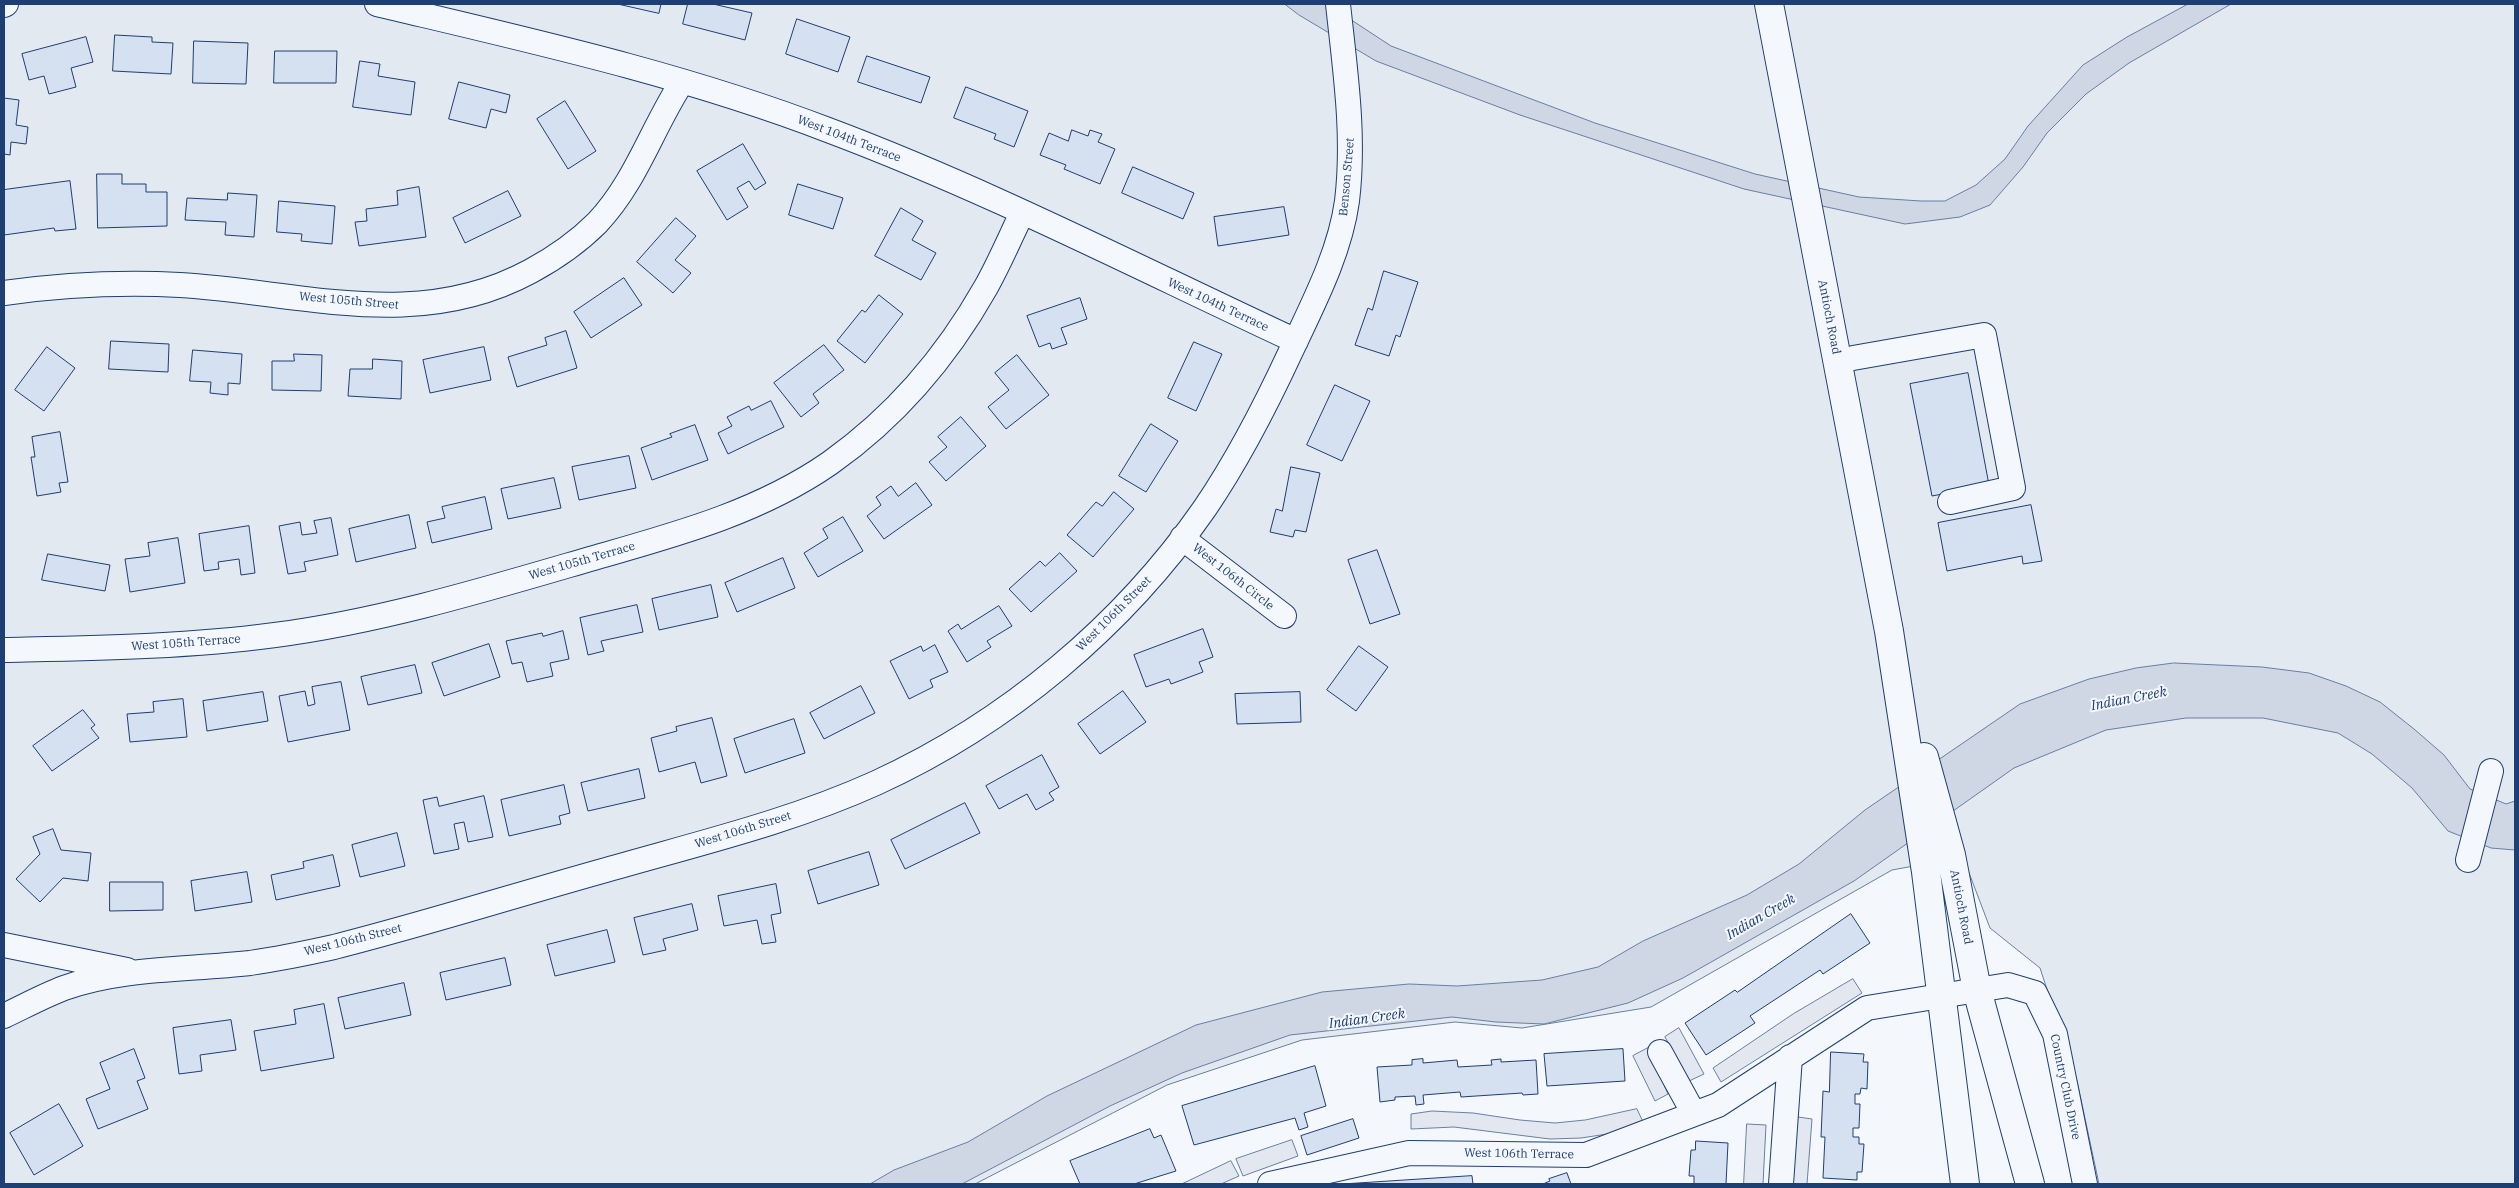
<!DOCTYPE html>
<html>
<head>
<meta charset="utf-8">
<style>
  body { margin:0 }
  #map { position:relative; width:2519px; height:1188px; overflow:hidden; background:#f4f7fb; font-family:"IBM Plex Serif",serif }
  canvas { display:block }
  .frame { position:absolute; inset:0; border:5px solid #1d3f73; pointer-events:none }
</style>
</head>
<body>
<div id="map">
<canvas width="2519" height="1188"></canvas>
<div class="frame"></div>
</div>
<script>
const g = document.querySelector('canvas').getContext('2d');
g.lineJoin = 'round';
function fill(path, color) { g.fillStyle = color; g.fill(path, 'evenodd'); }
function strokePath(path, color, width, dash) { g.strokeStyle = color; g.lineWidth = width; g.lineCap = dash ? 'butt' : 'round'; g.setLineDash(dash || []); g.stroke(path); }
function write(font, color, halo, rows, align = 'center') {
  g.font = font + ' "IBM Plex Serif",serif'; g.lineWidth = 4; g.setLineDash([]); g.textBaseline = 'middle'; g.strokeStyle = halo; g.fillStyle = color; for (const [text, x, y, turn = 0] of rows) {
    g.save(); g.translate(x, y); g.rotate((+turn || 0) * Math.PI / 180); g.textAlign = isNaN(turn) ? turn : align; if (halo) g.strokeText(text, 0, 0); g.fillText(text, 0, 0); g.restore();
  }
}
const green = new Path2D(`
  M4,4H2515V1184H2099L2077,1081L2040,968L1990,928L1963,857L1892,870L1651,1007L1522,1028L1455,1022L1302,1040L1167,1085L975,1184H4Z`);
fill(green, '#e3e9f0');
strokePath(green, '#687fa3', 1);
const parking = new Path2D(`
  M1853,979L1862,993L1721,1082L1713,1068L1793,1014Z
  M1679,1028L1704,1074L1689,1081L1665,1037Z
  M1648,1048L1668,1094L1655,1101L1633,1056Z
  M1637,1109L1644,1124L1614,1133L1581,1138L1550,1139L1454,1127L1411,1129V1114L1432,1111L1473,1113L1520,1120L1555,1123L1585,1120Z
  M1791,1116L1812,1119L1807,1184H1788Z
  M1747,1124L1766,1125L1763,1184H1744Z
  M1292,1140L1298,1156L1243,1176L1236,1159Z
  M1231,1161L1239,1176L1221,1184H1182Z`);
fill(parking, '#e3e8f0');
strokePath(parking, '#687fa3', 1);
const water = new Path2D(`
  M1285,4H1327L1391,46L1595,123L1755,174L1859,197L1921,201H1945L1976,185L2005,159L2028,126L2083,65L2127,37L2188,4H2231L2129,63L2086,94L2047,133L2023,167L1990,205L1960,217L1905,224L1744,189L1520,115L1376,61L1299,15Z
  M2174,663L2262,667L2309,673L2346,686L2380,702L2414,729L2444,755L2470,789L2506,804L2515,801V850L2491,848L2448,831L2412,788L2372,754L2338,733L2263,718H2186L2106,730L2014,768L1854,881L1683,978L1628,1003L1544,1024L1496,1022L1452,1017L1290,1035L1182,1073L1110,1106L962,1184H870L894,1170L968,1142L1047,1096L1196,1025L1322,992L1409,984L1457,986L1542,980L1598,967L1643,941L1747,895L1799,864L1865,810L2020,704L2089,679L2136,668Z`);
fill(water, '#cfd7e4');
strokePath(water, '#687fa3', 1);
const building = new Path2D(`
  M618,4H661L659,13Z
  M688,4H713L752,13L745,40L683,24Z
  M797,19L850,37L838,72L786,54Z
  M115,35L152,37V42L173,43L171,74L113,71Z
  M86,37L93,62L71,68L76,87L49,94L44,76L29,80L22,54Z
  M194,41L248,43L246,84L193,83Z
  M275,51H337L336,83H274Z
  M867,56L930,77L921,103L858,82Z
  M360,61L380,64L378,76L415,82L411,115L353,107Z
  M459,82L510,95L506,113L491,109L486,128L449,119Z
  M966,87L1028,111L1014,147L994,139L996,134L954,118Z
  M4,98L19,100L16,125L28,127L26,144L11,142L10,155L4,154Z
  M565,101L596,151L568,169L537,119Z
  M1072,130L1088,136L1090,130L1102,134L1098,142L1115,149L1100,184L1064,169L1066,165L1040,155L1049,133L1068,141Z
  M743,144L766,183L755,190L749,181L737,188L748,207L727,220L697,171Z
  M1133,167L1194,193L1183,219L1122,193Z
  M97,174H122V184H146V192H167V226L98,228Z
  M70,181L76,229L55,231L54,228L4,235V190Z
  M798,184L843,198L833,229L789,215Z
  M419,187L426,237L359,246L355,222L367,221L366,209L398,205L397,191Z
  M508,191L521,216L465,243L453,218Z
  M228,193L257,195L254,237L225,235L226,222L185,220L187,198L227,200Z
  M279,201L335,206L332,244L301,241L302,234L277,232Z
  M1284,207L1289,235L1218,246L1214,217Z
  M901,208L923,221L912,240L936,253L921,280L875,256Z
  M676,218L696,236L675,260L691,273L673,293L637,262Z
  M1384,271L1418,282L1400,337L1396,335L1389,356L1355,345L1368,308L1372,310Z
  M624,278L642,305L591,338L574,312Z
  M879,295L903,314L865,363L837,341L862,310L865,312Z
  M1080,298L1087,319L1061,328L1067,344L1052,349L1050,343L1039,347L1027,316Z
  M566,331L577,368L517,387L508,357L547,345L545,338Z
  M111,341L169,344L168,372L109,369Z
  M1194,342L1222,354L1196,411L1168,398Z
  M824,345L844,370L813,394L819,403L801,417L774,383Z
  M47,347L75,368L44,411L15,390Z
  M484,347L491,380L430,393L423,360Z
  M193,350L242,354L240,384L228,383V395L210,393L211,382L190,381Z
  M294,354L322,355L321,391L272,390V361H294Z
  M1017,355L1049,395L1006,429L988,407L1009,390L995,373Z
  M373,359L402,361L401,399L348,396L350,369H372Z
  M1968,373L1989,485L1932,496L1910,384Z
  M1335,385L1370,401L1342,461L1307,445Z
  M771,401L784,427L728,454L718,433L732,426L727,417L749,406L751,410Z
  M961,417L986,446L946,481L929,462L947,447L938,437Z
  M1151,424L1178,441L1146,492L1119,476Z
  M695,425L708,460L652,480L641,448L672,437L670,434Z
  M60,432L68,482L59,483L61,492L37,496L31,457H35L32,437Z
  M629,456L636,488L579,500L572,467Z
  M1291,467L1320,473L1306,532L1295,530L1293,537L1270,532L1276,509L1282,511Z
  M554,478L561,508L508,519L501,489Z
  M916,483L932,505L884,539L867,516L881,505L876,497L891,486L898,496Z
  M1114,492L1134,509L1093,557L1067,535L1096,502L1102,506Z
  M485,497L492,529L432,543L427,522L445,518L442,507Z
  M2031,505L2042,561L2023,564L2022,556L1947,571L1938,523Z
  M409,515L416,548L356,562L349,529Z
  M843,517L863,551L818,577L804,553L828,538L823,529Z
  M331,518L338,555L304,562L306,571L288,574L279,526L300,522L302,535L317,533L314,521Z
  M249,526L255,573L241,575L239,559L218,562L219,569L204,571L199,534Z
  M178,538L185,583L130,592L125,559L150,556L148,543Z
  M1377,550L1400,614L1370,624L1348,560Z
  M1060,553L1077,571L1031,612L1009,589L1040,561L1045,566Z
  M48,554L110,565L105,591L42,580Z
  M783,558L795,588L737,612L725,583Z
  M711,585L718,617L659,630L652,599Z
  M637,605L643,632L601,641L604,651L588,655L580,618Z
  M999,606L1012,626L987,641L991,647L967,662L948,631L958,624L961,629Z
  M1203,629L1213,657L1199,662L1203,672L1171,684L1169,679L1146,687L1134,655Z
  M563,631L569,659L550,663L553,676L527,682L522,662L512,664L506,641L542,633L543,636Z
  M489,644L500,677L444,696L432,663Z
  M935,645L948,672L930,680L933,687L909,699L890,661L921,646L923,651Z
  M1359,646L1388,667L1356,711L1327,690Z
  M415,665L422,693L368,705L361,677Z
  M341,682L350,730L288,742L279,696L305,691L308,706L315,704L312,687Z
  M861,686L875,713L824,739L810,713Z
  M1123,691L1146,722L1100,754L1078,724Z
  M263,692L268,721L207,731L203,701Z
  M1300,692L1301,722L1237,724L1235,694Z
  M183,699L187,737L130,742L127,714L154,712L153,702Z
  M83,710L95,725L91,728L99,738L52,771L33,746Z
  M712,718L727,776L701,783L695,762L659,772L651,738L677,731L676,727Z
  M794,719L805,753L745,773L734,739Z
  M1042,755L1059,787L1049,793L1054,800L1036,810L1027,794L999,809L986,786Z
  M639,769L645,798L588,811L581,783Z
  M564,785L570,813L559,816L561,824L509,836L501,800Z
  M484,796L493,837L468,842L464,822L454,824L459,849L434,854L423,800L437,797L439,806Z
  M965,803L980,833L905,869L891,840Z
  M53,829L61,850L91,853L88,881L63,878L40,902L16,879L40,854L33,837Z
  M397,833L405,866L360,877L352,845Z
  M869,852L879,885L818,904L808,871Z
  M333,855L340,886L276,900L271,875L304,868L303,862Z
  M247,872L252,902L195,911L191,881Z
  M110,882H163V910L110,911Z
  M776,884L781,913L771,915L776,942L762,944L757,920L724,926L718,896Z
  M692,904L698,930L663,939L666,950L643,955L634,918Z
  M1851,914L1870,943L1823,974L1820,970L1750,1016L1755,1023L1706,1055L1685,1023L1735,990L1737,992Z
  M607,930L615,962L555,976L547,945Z
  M505,958L511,985L446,1000L440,973Z
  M404,983L411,1015L345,1029L338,998Z
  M324,1004L334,1058L261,1071L254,1031L296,1024L294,1010Z
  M231,1020L236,1050L200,1055L202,1071L179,1074L173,1028Z
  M134,1049L145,1078L137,1081L148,1109L98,1129L86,1099L110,1089L100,1063Z
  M1623,1049L1625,1081L1547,1086L1544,1054Z
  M1831,1052L1864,1054L1863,1062H1868L1867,1089L1861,1088L1860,1094H1855V1104H1860L1859,1128H1853V1137H1859V1144H1864L1862,1172H1857V1180L1823,1178L1825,1137H1821L1823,1091L1829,1092Z
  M1423,1059V1063L1457,1060L1458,1067L1492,1065L1491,1060L1501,1059V1062L1536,1060L1538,1094L1523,1095L1522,1093L1461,1097L1460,1092L1423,1095L1424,1104L1416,1105L1415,1096L1395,1097V1100L1380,1102L1377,1067L1412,1065V1060Z
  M1315,1066L1326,1106L1304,1113L1308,1127L1299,1130L1295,1118L1194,1145L1182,1106Z
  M59,1104L83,1146L34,1175L10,1133Z
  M1353,1119L1359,1138L1307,1155L1301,1136Z
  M1150,1129L1154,1138L1161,1135L1176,1171L1134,1184H1080L1070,1161Z
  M1696,1141L1728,1143L1726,1184H1694V1176H1689L1691,1150H1695Z
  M1567,1173L1571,1184H1543L1550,1181L1549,1179Z
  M1472,1176L1473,1184H1343Z`);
fill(building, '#d5e0f0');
strokePath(building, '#1d3f73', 1);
const minor = new Path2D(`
  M377,4C528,40 682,74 828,130C988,190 1141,269 1296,341
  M4,5L6,4
  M4,293C62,285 121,282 180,285C301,292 417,333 531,271C555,258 578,242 597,223C636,182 652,128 682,82
  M1853,358L1984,335L2013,488L1950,502
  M1182,538L1284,616
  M4,650C95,648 185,647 275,635C382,621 487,589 590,559C674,535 758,513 830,463C895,417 947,356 986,287C999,264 1010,238 1022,213
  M2468,860L2491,771
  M4,945L127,970
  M4,1016C23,1007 43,996 64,988C123,967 188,970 250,963C278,959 307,953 334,947C425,924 516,895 606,870C696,844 790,822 876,783C1007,723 1123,626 1205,508C1239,458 1266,405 1291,351C1313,304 1340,253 1347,201C1355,135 1345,70 1338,4
  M1660,1052L1694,1114
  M1270,1184L1409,1153L1586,1155L1718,1105L1867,1008L2008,985L2035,993L2055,1034L2085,1184
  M1781,1184L1790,1057`);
const major = new Path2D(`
  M1769,4L1889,631L1926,872L1965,1184
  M1924,757L1951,855L1977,990L2030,1184`);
strokePath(minor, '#1d3f73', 26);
strokePath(major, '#1d3f73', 30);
strokePath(minor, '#f4f7fb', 24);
strokePath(major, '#f4f7fb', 28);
write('12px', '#1d3f73', '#f4f7fb', [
  ["West 104th Terrace",849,139,21],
  ["Benson Street",1347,177,-85],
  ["West 105th Street",349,301,5],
  ["West 104th Terrace",1218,305,25],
  ["Antioch Road",1829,317,79],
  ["West 105th Terrace",582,561,-16],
  ["West 106th Circle",1233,577,38],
  ["West 106th Street",1114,614,-45],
  ["West 105th Terrace",186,643,-4],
  ["West 106th Street",743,830,-17],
  ["Antioch Road",1961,907,79],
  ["West 106th Street",353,940,-14],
  ["Country Club Drive",2065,1087,78],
  ["West 106th Terrace",1519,1154,1]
]);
write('italic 14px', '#1d3f73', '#f4f7fb', [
  ["Indian Creek",2129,699,-11],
  ["Indian Creek",1761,917,-30],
  ["Indian Creek",1367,1019,-8]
]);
</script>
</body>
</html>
